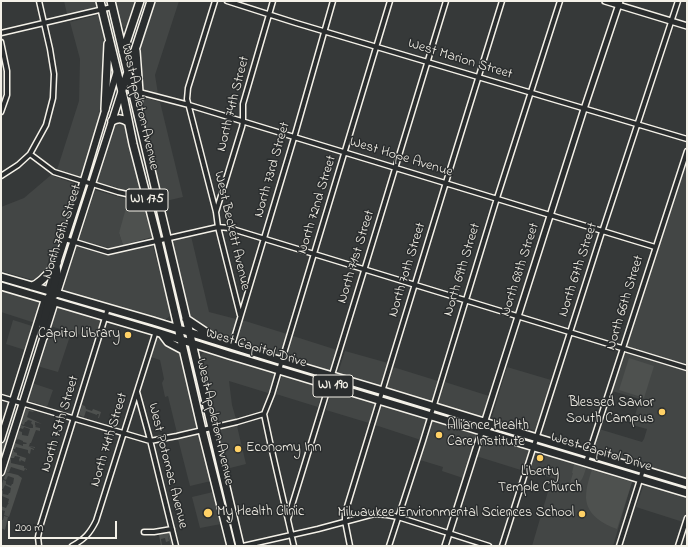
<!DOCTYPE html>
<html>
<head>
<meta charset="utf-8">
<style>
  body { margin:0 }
  #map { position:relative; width:688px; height:547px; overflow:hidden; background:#363939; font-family:"Indie Flower",sans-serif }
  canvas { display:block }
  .frame { position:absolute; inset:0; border:2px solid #f4f1e8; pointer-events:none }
  .scale { position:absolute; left:8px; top:521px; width:109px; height:18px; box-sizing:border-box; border:2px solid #f4f1e8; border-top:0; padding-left:5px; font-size:12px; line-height:14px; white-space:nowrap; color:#f4f1e8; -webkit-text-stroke:3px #2a2d2e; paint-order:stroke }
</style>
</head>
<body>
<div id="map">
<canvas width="688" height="547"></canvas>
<div class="frame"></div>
<div class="scale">200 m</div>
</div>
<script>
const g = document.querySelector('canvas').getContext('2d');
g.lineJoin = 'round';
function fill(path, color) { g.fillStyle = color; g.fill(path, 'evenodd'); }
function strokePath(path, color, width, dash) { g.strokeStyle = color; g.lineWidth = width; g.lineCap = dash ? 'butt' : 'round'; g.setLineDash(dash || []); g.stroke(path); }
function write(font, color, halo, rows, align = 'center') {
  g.font = font + ' "Indie Flower",sans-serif'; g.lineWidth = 3; g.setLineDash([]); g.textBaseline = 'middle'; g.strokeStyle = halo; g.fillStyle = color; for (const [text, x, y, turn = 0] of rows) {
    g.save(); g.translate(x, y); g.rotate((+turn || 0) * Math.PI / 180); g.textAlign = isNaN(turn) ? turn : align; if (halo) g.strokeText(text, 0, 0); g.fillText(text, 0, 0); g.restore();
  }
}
fill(new Path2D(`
  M64,1H98L100,6L67,14Z
  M114,1H137L130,24L127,26L124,27L119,24Z
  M155,1H179L155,75L158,94L141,89L138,51Z
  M98,15L106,41L103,107L81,177L57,170L79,101L80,59L70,22Z
  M142,97L160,102L183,197L161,202L142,119Z
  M122,121L125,124L141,189L130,191L96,182L115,123Z
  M687,159V365L628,347L627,345Z
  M51,175L78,185L52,263L37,281L1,271V207L24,198Z
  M95,190L126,199H135L119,233L123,245L109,248L79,240Z
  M191,236L209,312L236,319L230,340L214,336L190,320L171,241Z
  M76,246L106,255L153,246L171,315L165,320L62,291Z
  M1,290L41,303L35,323L1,312Z
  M58,306L100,319L101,320L95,339L50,326L56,308Z
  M13,320L32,326L25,350L6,344Z
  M242,320L287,334L280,358L235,343Z
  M50,329L69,335L70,336L58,372L37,366L49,330Z
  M293,336L337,350L331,371L287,357Z
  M157,339H159L178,348L180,351L198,425L196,428L177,433L168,396L165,397L162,383L164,379L163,374L160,360L151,357L156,340Z
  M207,350L276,371L268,393L229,381L232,405L236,419L214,424L199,358L204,351Z
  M345,351L388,363L381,386L338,373Z
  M627,352L687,370V479L593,450L599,429L642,442L644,439L647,429L632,425L640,399L612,391L624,353Z
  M393,367L438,381L432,402L387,388Z
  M507,367L551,380L536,431L492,417Z
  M282,375L324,387L318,407L276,394Z
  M445,382L489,396L482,417L438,404Z
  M32,383L53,390L47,407L27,400V399Z
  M332,390L375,403L369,423L326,410Z
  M382,404L428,419L421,440L375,425Z
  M432,420L477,434L463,478L442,471L443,467L420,460Z
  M237,426L246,464L226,469L215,430Z
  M197,433L200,435L211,481L190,486L178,439L179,438Z
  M483,433L531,448L524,471L476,456Z
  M535,452L632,482L613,546H532L552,478L529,471Z
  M644,484L687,497V507L683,522L636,507Z
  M213,492L221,524L200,528L192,497Z`), '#434645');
fill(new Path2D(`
  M4,69L5,87L1,103V70Z
  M141,198L152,237L123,245L119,233L126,208L133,205L135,199Z
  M629,358L654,366L644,398L619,390Z
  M82,405L85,406L86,409L92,411L93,409L101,412L99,418H98L99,414H97V415L86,411L84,417L79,415Z
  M16,406L15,418L1,461V449L13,409Z
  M26,409L34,411L33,412L29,411L27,417L42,424L35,422V425L36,426L35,427L40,428V431L36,430L31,443H30L29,446L35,447V448L28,446L34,449V450L31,449L30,454L28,453V450L16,447L15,449H13L15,443L23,446V444H26L27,443L23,442V441L18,439L17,440H16L19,431L22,432V435L28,436L30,429L24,427L23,429L20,428L21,425L30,428H33V425L31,423L32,421L28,420L26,422H25L24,425L21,424Z
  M13,450H14V452L17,453V455L26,458L25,462L21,460L20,462L19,460L20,457L15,456L14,458H11V463L24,466V468L27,469V470L25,469L24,471L11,467L9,472H6Z
  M574,464L586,468C583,477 582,486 570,483L573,473H572Z
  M592,470L632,482L617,529C603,524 587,515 586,498C586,488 589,478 592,470Z
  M6,472L18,475L22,478L18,490H17H18L9,517L4,515L5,511L1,510V506L6,508L8,504H9L8,503L9,499L2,496L1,498V489L3,491V494L8,495L9,493H10L11,488L5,485L3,489H1V487L3,480L6,481V484L11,486L12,484H13L14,478L8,476L6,480L4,479Z
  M4,516L8,517L5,530L1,528V520H3Z
  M167,533H169L172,546H171L168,535L169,541L166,542L165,538L161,539L162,546H161L159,535Z`), '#4e514f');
const minor = new Path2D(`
  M215,1L188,88L187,99L216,212L218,227L240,315
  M227,1L296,23L687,139
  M1,33L112,7
  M1,42L7,71V95L1,112
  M139,92L189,105L655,247
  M30,154L46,125L53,98L54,74L50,49L39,1
  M1,176L18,165L30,154L54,172L118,192L131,195L145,193L155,190
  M216,212L242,127L243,122V104L273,1
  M65,239L108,252L218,227L229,228L687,368
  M232,345L294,138L333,1
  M137,392L149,436L176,546
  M1,397L150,441L177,436L237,422L264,414
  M264,414L272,394L285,350L390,1
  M264,414L270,442L294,546
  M586,462L687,151
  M288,519L293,502L363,274L446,1
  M144,532H154L172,529
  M39,546L38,537L40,527L108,308
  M72,546C85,539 90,533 96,521L156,331
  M243,546L318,529L374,514L387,515L398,517L489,546
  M350,546L345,521V513L447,179L502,1
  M389,546L423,441L497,198L560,1
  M502,546L601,235L678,1
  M619,546L643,470
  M678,546L687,518`);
const tertiary = new Path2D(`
  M605,1L687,26
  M445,546L584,109L620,1`);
const secondary = new Path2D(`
  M48,291L85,177L117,71
  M57,293L122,90
  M1,439L45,299
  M1,472L55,301`);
const primary = new Path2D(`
  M100,1L124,100L133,144L158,241L202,430L231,546
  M111,1L240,546
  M136,51L139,92L138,106
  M123,52L140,1
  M122,90L151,1
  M105,109L108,44
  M112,121C118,118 122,118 128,122
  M1,277L153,321L282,361L383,391L484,422L687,483
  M1,286L160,333L229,355L687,493
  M32,286C42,283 50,271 57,263
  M54,295L53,292L57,273L56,266
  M186,319L207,333L213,338
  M162,334L168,342L183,350
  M44,336L43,325L49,300V297`);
strokePath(minor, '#f4f1e8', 7);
strokePath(tertiary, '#f4f1e8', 8);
strokePath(secondary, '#f4f1e8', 9);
strokePath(primary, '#f4f1e8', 10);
strokePath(minor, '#2a2d2e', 4);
strokePath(tertiary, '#2a2d2e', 5);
strokePath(secondary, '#2a2d2e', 6);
strokePath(primary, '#2a2d2e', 7);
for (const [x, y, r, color] of [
  [128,335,4,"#ffd166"],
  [662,412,4,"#ffd166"],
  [439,435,4,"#ffd166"],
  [238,449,4,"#ffd166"],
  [540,458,4,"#ffd166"],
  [208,513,5,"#ffd166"],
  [582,514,4,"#ffd166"]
]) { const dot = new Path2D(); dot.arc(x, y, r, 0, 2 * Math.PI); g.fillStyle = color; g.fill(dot); strokePath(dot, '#2a2d2e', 1.5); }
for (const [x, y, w] of [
  [147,200,42],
  [333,386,40]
]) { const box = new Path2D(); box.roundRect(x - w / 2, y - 11, w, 22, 3); g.fillStyle = '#2a2d2e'; g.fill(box); strokePath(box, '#f4f1e8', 1); }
write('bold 13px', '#f4f1e8', null, [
  ["WI 175",147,200],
  ["WI 190",333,386]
]);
write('14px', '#f4f1e8', '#2a2d2e', [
  ["West Marion Street",460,60,17],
  ["North 74th Street",234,104,-76],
  ["West Appleton Avenue",139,107,77],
  ["West Hope Avenue",401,158,17],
  ["North 73rd Street",273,170,-74],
  ["North 72nd Street",318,205,-73],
  ["West Beckett Avenue",231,231,77],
  ["North 76th Street",63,232,-72],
  ["North 71st Street",357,257,-73],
  ["North 70th Street",408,270,-73],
  ["North 69th Street",463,270,-73],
  ["North 68th Street",521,270,-72],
  ["North 67th Street",579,270,-72],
  ["North 66th Street",626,303,-73],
  ["West Capitol Drive",256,349,17],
  ["West Appleton Avenue",214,422,77],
  ["North 75th Street",61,424,-73],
  ["North 74th Street",110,440,-73],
  ["West Capitol Drive",601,453,17],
  ["West Potomac Avenue",167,466,76]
]);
write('14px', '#f4f1e8', '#2a2d2e', [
  ["Capitol Library",120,335],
  ["Blessed Savior",654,404],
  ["South Campus",654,420],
  ["Alliance Health",447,427,"left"],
  ["Care Institute",447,443,"left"],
  ["Economy Inn",246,449,"left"],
  ["Liberty",540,473,"center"],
  ["Temple Church",540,489,"center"],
  ["My Health Clinic",217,513,"left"],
  ["Milwaukee Environmental Sciences School",574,514]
], 'right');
</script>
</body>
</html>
